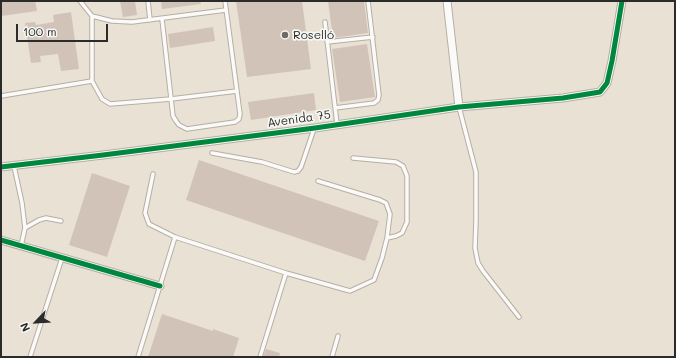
<!DOCTYPE html>
<html>
<head>
<meta charset="utf-8">
<style>
  body { margin:0 }
  #map { position:relative; width:676px; height:358px; overflow:hidden; background:#e9e1d3; font-family:Mali,sans-serif }
  canvas { display:block }
  .frame { position:absolute; inset:0; border:2px solid #2b2b2b; pointer-events:none }
  .north { position:absolute; left:16px; top:302px; width:40px; height:40px; -webkit-text-stroke:3px #f6f6f2; paint-order:stroke; rotate:245deg; font-size:11px; font-weight:700; line-height:16px; text-align:center; color:#2b2b2b }
  .north::after { content:''; display:block; margin:auto; width:14px; height:18px; background:#2b2b2b; clip-path:polygon(50% 0,100% 100%,50% 72%,0 100%) }
  .scale { position:absolute; left:16px; top:24px; width:92px; height:18px; box-sizing:border-box; border:2px solid #2b2b2b; border-top:0; padding-left:5px; font-size:12px; line-height:14px; white-space:nowrap; color:#2b2b2b; -webkit-text-stroke:3px #f6f6f2; paint-order:stroke }
</style>
</head>
<body>
<div id="map">
<canvas width="676" height="358"></canvas>
<div class="frame"></div>
<div class="north">N</div>
<div class="scale">100 m</div>
</div>
<script>
const g = document.querySelector('canvas').getContext('2d');
g.lineJoin = 'round';
function fill(path, color) { g.fillStyle = color; g.fill(path, 'evenodd'); }
function strokePath(path, color, width, dash) { g.strokeStyle = color; g.lineWidth = width; g.lineCap = dash ? 'butt' : 'round'; g.setLineDash(dash || []); g.stroke(path); }
function write(font, color, halo, rows, align = 'center') {
  g.font = font + ' Mali,sans-serif'; g.lineWidth = 3.5; g.setLineDash([]); g.textBaseline = 'middle'; g.strokeStyle = halo; g.fillStyle = color; for (const [text, x, y, turn = 0] of rows) {
    g.save(); g.translate(x, y); g.rotate((+turn || 0) * Math.PI / 180); g.textAlign = isNaN(turn) ? turn : align; if (halo) g.strokeText(text, 0, 0); g.fillText(text, 0, 0); g.restore();
  }
}
fill(new Path2D(`
  M1,1H35L37,11L1,16Z
  M120,1H135L137,15L123,17Z
  M161,1H200L201,4L162,9Z
  M236,1H302L311,69L247,77Z
  M328,1H364L368,33L333,38Z
  M71,12L79,69L61,71L58,54L40,56L41,62L31,63L25,23L35,22L36,25L54,22L53,15Z
  M213,27L215,41L170,48L168,34Z
  M367,44L375,97L340,102L332,49Z
  M314,93L316,110L251,120L248,102Z
  M199,160L379,221L365,261L186,200Z
  M92,173L130,186L107,257L69,245Z
  M162,314L213,331V329L239,338L233,357H148Z
  M266,349L280,353L279,357H263Z`), '#d2c3b9');
const service = new Path2D(`
  M80,1L92,16L112,21L132,22L226,10
  M148,1L150,20
  M92,16V81L102,99L110,104L171,99L237,91
  M162,19L173,116L176,121L179,125L187,129L235,122L239,119L240,114L225,1
  M325,22L337,124
  M327,42L373,37
  M1,96L92,81
  M459,107L476,172V221L475,248L478,263L483,271L519,317
  M335,108L374,103L378,100L379,95L368,1
  M212,153L262,162L294,172L298,171L301,167L314,129
  M353,158L396,162L403,166L407,176V222L402,233L396,236L387,238
  M14,166L22,203L25,228L21,246
  M153,174L145,213L149,224L175,237
  M25,228L39,220L46,218L61,221
  M286,273L350,291L374,280L382,258L387,238L390,214L386,203L380,200L318,181
  M30,357L62,258
  M138,357L175,237L286,273L260,357
  M332,357L338,336`);
const minor = new Path2D(`
  M447,1L459,107
  M1,167L103,155L315,128L459,107L563,98L600,92L607,83L612,61L622,1
  M1,240L160,286`);
strokePath(service, '#b4afa6', 5.5);
strokePath(minor, '#b4afa6', 9);
strokePath(service, '#fcfaf8', 3.5);
strokePath(minor, '#fcfaf8', 7);
strokePath(new Path2D(`
  M1,167L103,155L315,128L459,107L563,98L600,92L607,83L612,61L622,1
  M1,240L160,286`), '#00873e', 5);
for (const [x, y, r, color] of [
  [285,35,4,"#6e6b66"]
]) { const dot = new Path2D(); dot.arc(x, y, r, 0, 2 * Math.PI); g.fillStyle = color; g.fill(dot); strokePath(dot, '#f6f6f2', 1.5); }
write('12px', '#2b2b2b', '#f6f6f2', [
  ["Roselló",293,35]
], 'left');
write('12px', '#2b2b2b', '#f6f6f2', [
  ["Avenida 75",299,119,-8]
]);
</script>
</body>
</html>
